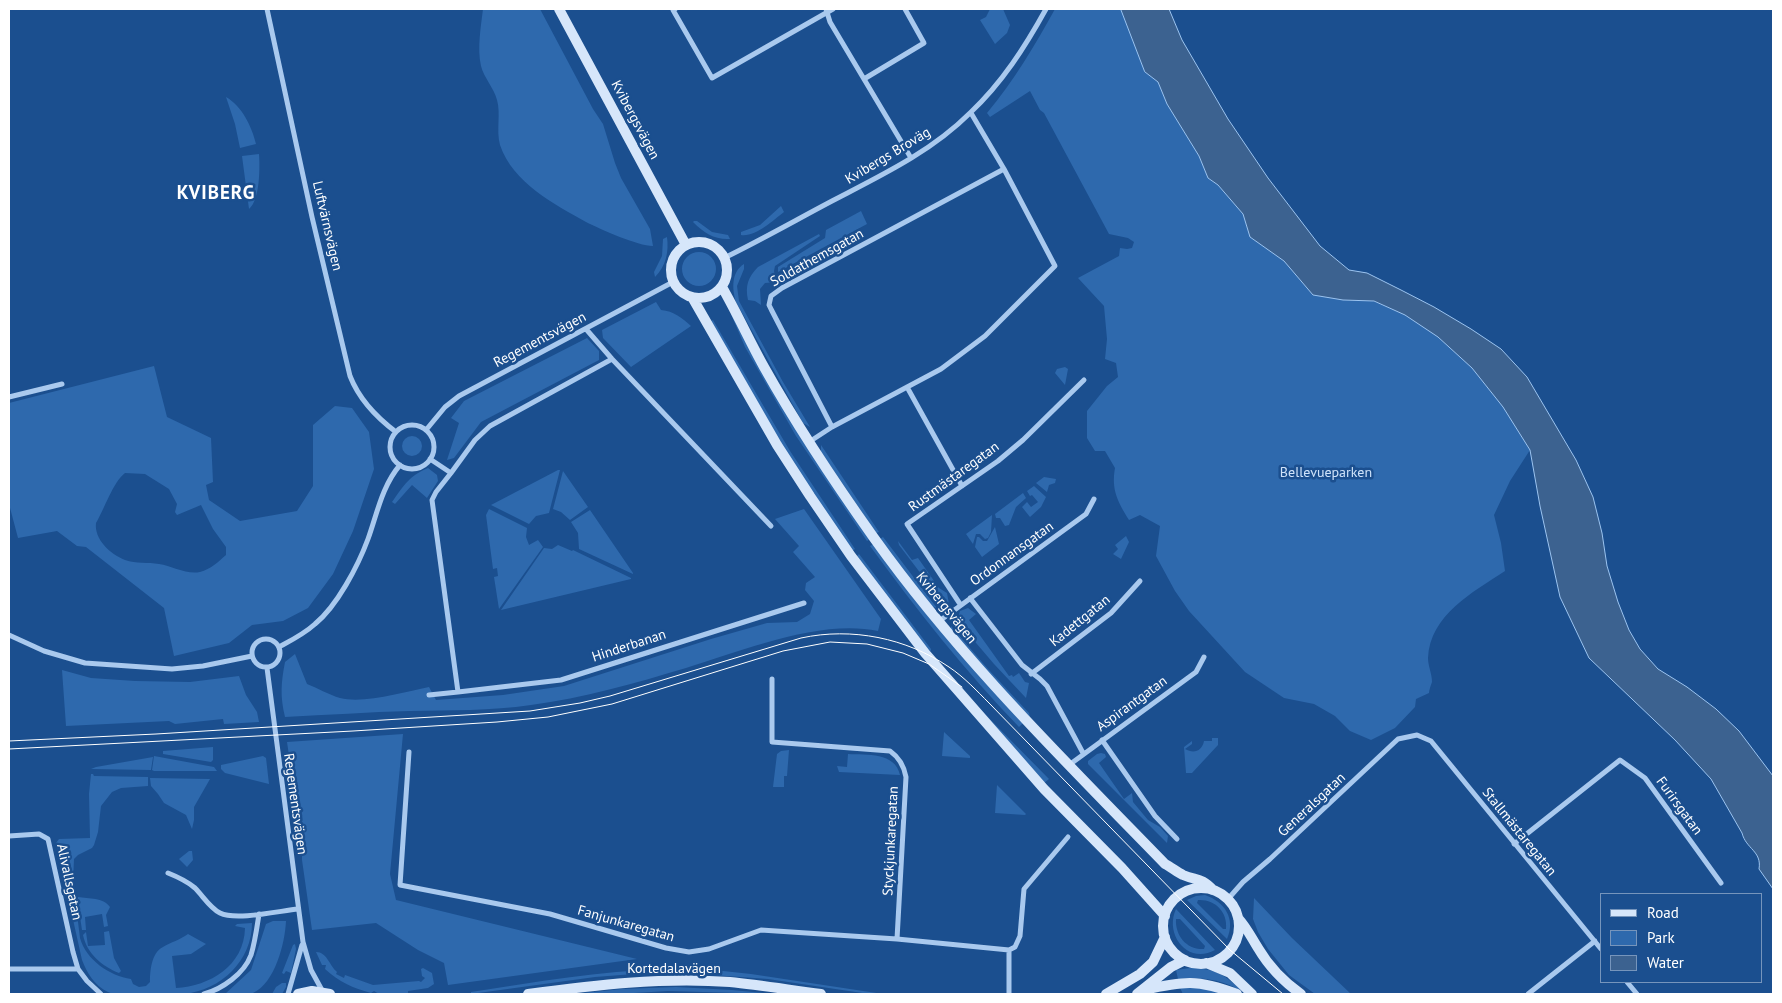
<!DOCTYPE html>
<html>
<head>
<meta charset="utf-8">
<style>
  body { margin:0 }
  #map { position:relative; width:1782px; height:1003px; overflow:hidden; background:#1b4f8f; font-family:"PT Sans",sans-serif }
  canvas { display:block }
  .frame { position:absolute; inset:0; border:10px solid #fff; pointer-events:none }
  .legend { position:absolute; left:1600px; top:893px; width:162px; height:90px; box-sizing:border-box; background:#1b4f8f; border:1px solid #7695bc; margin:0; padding:6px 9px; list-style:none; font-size:15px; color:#fff }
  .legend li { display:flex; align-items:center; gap:10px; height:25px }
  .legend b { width:25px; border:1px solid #7695bc }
</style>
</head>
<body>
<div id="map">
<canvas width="1782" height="1003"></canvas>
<div class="frame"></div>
<ul class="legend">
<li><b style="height:6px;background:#d6e6fa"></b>Road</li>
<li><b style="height:14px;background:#2e69ad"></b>Park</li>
<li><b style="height:14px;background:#3c6290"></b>Water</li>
</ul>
</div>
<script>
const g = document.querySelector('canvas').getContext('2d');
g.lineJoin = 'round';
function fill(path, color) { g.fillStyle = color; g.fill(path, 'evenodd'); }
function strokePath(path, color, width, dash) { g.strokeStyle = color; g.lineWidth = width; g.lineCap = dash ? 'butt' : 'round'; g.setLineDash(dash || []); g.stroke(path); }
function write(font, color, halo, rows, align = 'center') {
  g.font = font + ' "PT Sans",sans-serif'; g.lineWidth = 5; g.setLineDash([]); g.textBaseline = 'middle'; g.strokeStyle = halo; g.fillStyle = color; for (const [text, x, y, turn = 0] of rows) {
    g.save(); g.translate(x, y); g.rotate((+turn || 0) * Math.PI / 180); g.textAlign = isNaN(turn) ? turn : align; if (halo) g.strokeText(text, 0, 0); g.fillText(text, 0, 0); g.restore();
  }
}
fill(new Path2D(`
  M483,9H540L593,109L603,124L615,163L621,178L650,229L653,246C638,246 600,229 586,222C554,204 513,183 500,145C496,130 501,114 497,100C494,88 484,78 481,66C477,48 481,26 483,9Z
  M990,9H1003L1010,25L1007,33L995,44L980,20L986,17Z
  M1055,9H1121L1145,72L1158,82L1167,104L1199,156L1208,178L1218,185L1243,214L1250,237L1284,261L1313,295L1343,300L1373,301L1405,315L1438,337L1472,368L1503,407L1530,450L1510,481L1494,515L1501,543L1505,571C1473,592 1430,615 1428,658C1428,666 1432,674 1432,682C1431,685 1429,690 1429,693L1416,699L1415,707L1395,728L1371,740L1350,731L1335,716L1314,704L1284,698L1245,672L1189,611L1175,591L1156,556L1160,526L1140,515L1129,520C1118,502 1111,490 1115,468L1105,451H1095L1087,438V411L1107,386L1118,377L1116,363L1105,359L1107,339L1104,306L1078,278L1119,256L1120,248L1127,249L1132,248L1134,242L1128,238L1109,234L1044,113L1040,110L1030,91L990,117L987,113C1014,81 1035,45 1055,9Z
  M226,97C242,106 252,127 256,144L240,148L235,124Z
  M259,154C260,168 260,200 249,209L242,156Z
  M781,206L784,212C772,221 756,237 741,235V232L760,225Z
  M861,211L867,224L778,272V267L825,238L826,230Z
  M694,221H697L712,232L728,235L730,239C715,240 704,233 693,222Z
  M819,234L820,236L775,266L774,271L776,282L765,283L760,289L761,305L755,301L748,300C745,286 748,277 758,267Z
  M667,237C669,252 666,266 655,277L654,272L662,256L663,239Z
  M682 269a17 17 0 1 1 34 0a17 17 0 1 1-34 0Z
  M744,264V269L737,286L739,301L783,382L810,427L803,423L736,302C732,289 731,272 744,264Z
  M656,302L661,310C674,311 682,318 691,326L631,367L603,338L602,330Z
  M733,313L870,539L867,541L796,436L745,347L731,314Z
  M713,320L790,451L855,549L852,551L790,459L711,321Z
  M587,338L599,351V360L481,422L454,458L447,460L459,423L451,418L464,401Z
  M154,366L167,417L211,438L213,482L206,485L209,500L240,521L297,511L313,486V425L335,406L352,408L369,432L374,469L353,531L333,574L308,608L283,621L252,625L229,643L174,656L164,608L86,547L77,546L57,531L18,538L9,504V403ZM125,473L145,474L169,489L177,504L175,512L177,515L201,505L213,529L226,547V555C218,562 211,569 200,572C187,575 172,566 159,564C148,562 136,564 125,560C110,554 94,539 96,523C104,510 113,482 125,473Z
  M1065,367L1068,369L1065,385L1055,373L1057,369Z
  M402 446a10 10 0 1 1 20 0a10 10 0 1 1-20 0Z
  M821,445L879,532L876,533L821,452Z
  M428,468L437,475L438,481L427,498L412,485L395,504L392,502C404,485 409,476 428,468Z
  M558,470H560L549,513L536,516L529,524L491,505Z
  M563,471L588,507L570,520L561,512L553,509Z
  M1044,477L1056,479L1055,483L1049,485L1047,492L1036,483Z
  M1034,486L1046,497L1041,507L1030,517L1022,507L1027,502L1031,507L1038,502L1032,495L1030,496L1027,491Z
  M1023,493L1026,498L1016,507L1009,525L1005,526L1000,518H996L995,514Z
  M489,509L527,528L526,537L529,545L538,540L543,547L499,609L494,577L498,576L497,568L493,569L486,515Z
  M804,509L881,619L878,631C818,619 743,651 686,668C636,683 583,698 531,705C491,711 450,710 410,711C369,712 327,715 285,717C280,696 281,683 285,662L295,654L307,684C318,688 329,695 340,698C364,704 404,692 429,687L436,700L503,695L564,686L711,639L767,623L797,622L810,614L814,601L805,590L806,583L815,577L793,552L799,546L775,519Z
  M590,510L633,573V574L579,549L578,533L571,522Z
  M992,515L991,532L988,538L985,539L980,534H976L973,544L966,534Z
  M995,527L999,544L982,557L975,547L977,537H979L983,541H987Z
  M1126,536L1129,542L1121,559L1113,554L1118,549L1115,545Z
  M883,537L937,608H936L929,605L880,539Z
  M898,541L912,560L918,558L939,588L947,593L949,604H944L899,545Z
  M874,544L961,655L1023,723L1019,727C965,671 916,609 870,546Z
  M558,545L572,551L573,550L631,578V579L501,610L544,548L552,549Z
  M859,554L931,649V651L926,649L857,556Z
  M968,608L976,614L969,620L1009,676L1012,675L1013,677L1019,673L1025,682L1029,683L1026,698L994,664L959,623L958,618L960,611Z
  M951,626L988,669L1029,713L1030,717L990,676L951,629Z
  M62,670L91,678L135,681L190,682L239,676L246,695L257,712L259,722L224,724L223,719L175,724L169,721L66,726Z
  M978,707L1049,779L1044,783Z
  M944,732L970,756V758L942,756Z
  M403,734L390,874L396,900L637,959L448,985L444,963L418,950L376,923L312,930L302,860V844L287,742Z
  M1212,738H1218V745L1192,773H1186L1184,747L1192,741V744L1185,749C1194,754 1202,751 1204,741H1212Z
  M213,747V760L211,762L163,754V751Z
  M789,750L787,776H784V787H773L777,754L781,751Z
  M1101,753L1105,754L1106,757L1099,763L1124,799L1132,793L1133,802L1148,820L1160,827L1168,836L1167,843L1088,764V761L1097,754Z
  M848,754C867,755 895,752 900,775L839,772L837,766L847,767Z
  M154,756L214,767L217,771H154L152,770Z
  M263,756L266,758L269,784L225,773L221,769V765Z
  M153,757L151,770L91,769L96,767Z
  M91,774H93L94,776L148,777V786L121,788L112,792L101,806L98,832L94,845L92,848L78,855L74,859L73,882L80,938C86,960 110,976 131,979L133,984L139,987L146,986L150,982C150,972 151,953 163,947C171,942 180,940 188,934L206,944L191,954L172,956L176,988C210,986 244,966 245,928L235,926L237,924L252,923C252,961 221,990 184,994C172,995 158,994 146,994C134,994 118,997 108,992C94,985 87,973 82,960L56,843L59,839L90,838L89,794Z
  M150,778L210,779L194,807V820L192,829L186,815L164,803L158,794L151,786Z
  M997,785L1026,814L1025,815L995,813Z
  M189,851H192L193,860L187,867L179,859Z
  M1205,895C1225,902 1236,919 1227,939L1187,900L1196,896ZM1198,900C1215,899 1228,912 1226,929H1223L1197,903Z
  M78,897C89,899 103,897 110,907L106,915L108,926L104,927L102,914L85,917L86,930H82L78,904Z
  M1254,898L1292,938L1351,994H1315L1289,975L1268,949L1258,932L1253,919Z
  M1176,909L1215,950C1188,965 1164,935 1176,909ZM1176,919H1180L1205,946L1204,949C1187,950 1175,936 1176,919Z
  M273,921H286C285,943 275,983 253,993C246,997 233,994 225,994L251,970L266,924Z
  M109,931L114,958L121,971L119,973C102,966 87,954 83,935L86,932L88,946L105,945L104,932Z
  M295,944L296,949L291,973L286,971L284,974L282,973L293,945Z
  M316,952C327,952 329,965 337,972L336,974L344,978L345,975L373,985L419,981L421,982L425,978L422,976L421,969L423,968L432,973L434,984L428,988L408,991V994H379L374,991L371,993C353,988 339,982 325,969L326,965H322Z
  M1190,968C1213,968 1224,974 1240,989L1239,990C1221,979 1199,977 1178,979L1176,970Z
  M665,969L723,971L751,974L883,994H869L768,979L685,973L634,974L595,977L471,994V992C536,982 600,971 665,969Z
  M282,983H286V987L282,994H272L276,987Z
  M1201,986L1228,994H1183L1180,988Z
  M676,987L732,990L774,994L668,991L617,994H574L622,989Z`), '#2e69ad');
const water = new Path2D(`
  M1121,9H1169L1182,40L1228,119L1268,178L1320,246L1349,270L1367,273L1401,290L1434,307L1471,329L1501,349L1527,377L1576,460L1593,497L1602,533L1607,566L1618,602L1629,630L1640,649L1658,669L1687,687L1716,709L1739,731L1773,776V889L1759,869C1762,851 1746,849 1742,833L1711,779L1675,740L1589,658L1560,597L1540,506L1530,450L1503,407L1472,368L1438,337L1405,315L1374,301L1343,300L1313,295L1284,261L1250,237L1243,214L1218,185L1208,178L1199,156L1167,104L1158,82L1145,72Z`);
fill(water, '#3c6290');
strokePath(water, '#9cc4f0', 1);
strokePath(new Path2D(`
  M267,9L312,217L350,376C359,399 376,417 396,432
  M675,9L673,10L712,78L833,9
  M826,9L830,22L911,158
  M864,79L924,43L905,9
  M724,258C761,240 796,220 832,201C880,176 931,152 970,113C1002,83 1025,47 1046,9
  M586,329L612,359L771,526
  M907,387L962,486
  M9,397L62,384
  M390 447a22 22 0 1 1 44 0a22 22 0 1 1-44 0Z
  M832,427L772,311L769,305L771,296L782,288L1004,169
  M426,430L445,407L459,396L673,282
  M809,442L832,427L941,369L985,336L1055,266L1004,169L971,113
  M430,459L451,473L436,492L432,500L458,692L561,680L804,603
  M451,473L475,440L490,426L612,359
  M970,598L1022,665L1040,679L1047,686L1083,753
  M960,604L907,524L998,461L1023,440L1084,380
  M938,622L1086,514L1094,499
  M9,635L44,651L85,663L172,669L203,666L252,656
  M252 653a14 14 0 1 1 28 0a14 14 0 1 1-28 0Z
  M279,647C292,640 304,634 315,624C337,606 358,566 368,539C377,514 382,486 400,465
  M267,668L303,942L311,970L323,992
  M1031,674L1111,613L1140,581
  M772,679V742L890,751C900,758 904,766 906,777L897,939
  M429,695L458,692
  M1102,740L1155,816L1177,839
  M409,752L400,885L550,914L666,948L689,952L709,949L761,930L897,939L1009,950
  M1069,765L1196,672L1204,657
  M9,836L39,834L48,839L73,952L78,969H9
  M1514,844L1620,760L1645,778L1721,883
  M168,873C178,877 187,881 195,888C203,896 210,908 220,913C236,921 279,911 298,909
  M1228,899L1243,882L1270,859L1398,739L1417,735L1431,741L1601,949
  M78,969L87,981L101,994
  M1627,982L1637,994
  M204,994C222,989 244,974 251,955C255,942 257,927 259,914
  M288,994L302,945
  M1009,994V950L1015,947L1020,936L1024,889L1068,837
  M1528,994L1595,941`), '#a9c9ee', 5);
strokePath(new Path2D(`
  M559,9L686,245
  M671 270a28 28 0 1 1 56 0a28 28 0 1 1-56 0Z
  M722,287C737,313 749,340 764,367C797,426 835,483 874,538C959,657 1063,759 1165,864C1171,867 1177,872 1183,875C1197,881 1201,877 1213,890
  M692,297L777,445L810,496L851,556L925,653L1044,789L1122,868L1165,916
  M1163 926a38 38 0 1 1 76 0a38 38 0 1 1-76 0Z
  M1238,918C1247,928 1251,937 1258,948C1268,965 1284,982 1301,994
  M1206,963L1230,973L1252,994
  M1144,990C1184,981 1197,979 1237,994
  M298,994L312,991L330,994
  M528,994C595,985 662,977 730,982C760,985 790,990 821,994
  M1106,994L1140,974L1153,962L1165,937
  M1137,994L1171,967L1185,960`), '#d6e6fa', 10);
strokePath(new Path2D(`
  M9,741L156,734L530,711L580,703L610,696L801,638C852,627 906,638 949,667C964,677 977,691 989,703L1230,950L1283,994
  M9,749L353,731L497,722L548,717L612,704L783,651L830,642L867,644L903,653L929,664L962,687`), '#fff', 1);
write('14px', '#fff', '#1b4f8f', [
  ["Kvibergsvägen",635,120,62],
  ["Kvibergs Broväg",888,156,-31],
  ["Luftvärnsvägen",327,226,77],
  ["Soldathemsgatan",817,258,-29],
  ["Regementsvägen",540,340,-28],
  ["Rustmästaregatan",954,477,-36],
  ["Ordonnansgatan",1012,554,-36],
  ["Kvibergsvägen",946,608,51],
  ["Kadettgatan",1080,621,-39],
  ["Hinderbanan",629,646,-18],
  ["Aspirantgatan",1132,704,-36],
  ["Regementsvägen",295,804,82],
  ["Generalsgatan",1312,805,-43],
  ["Furirsgatan",1679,806,54],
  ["Stallmästaregatan",1519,832,51],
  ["Styckjunkaregatan",891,841,-87],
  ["Alivallsgatan",69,882,78],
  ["Fanjunkaregatan",626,924,16],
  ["Kortedalavägen",674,969]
]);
write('14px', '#cfe3fa', '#1b4f8f', [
  ["Bellevueparken",1326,473]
]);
g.letterSpacing = '1px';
write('bold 19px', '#fff', '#1b4f8f', [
  ["KVIBERG",216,194]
]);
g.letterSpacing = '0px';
</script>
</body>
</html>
